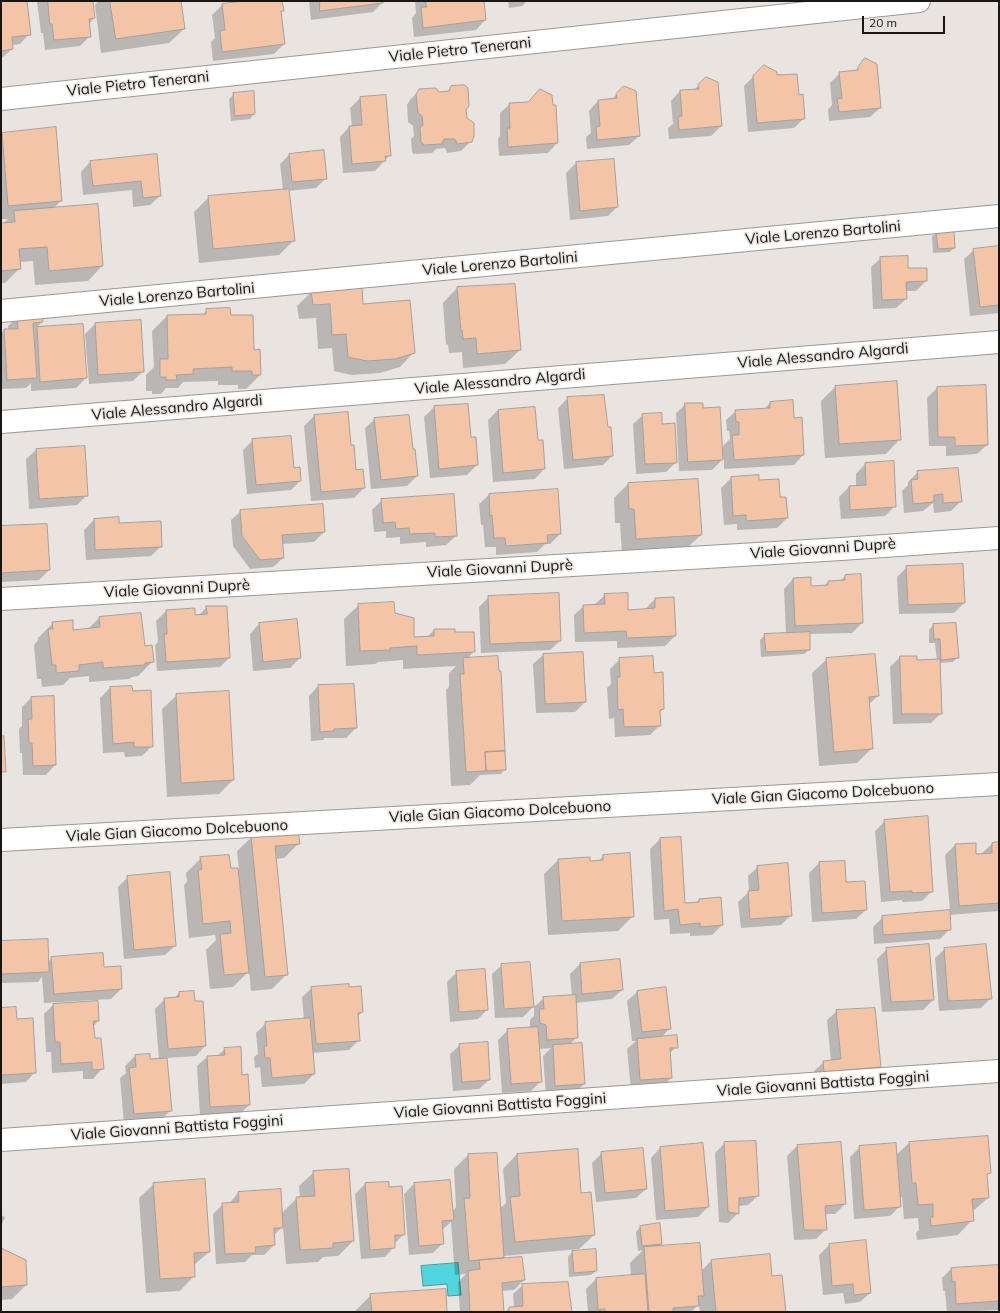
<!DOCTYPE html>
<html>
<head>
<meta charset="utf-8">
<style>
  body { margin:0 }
  #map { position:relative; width:1000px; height:1313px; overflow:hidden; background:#e9e4e0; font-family:Mulish,sans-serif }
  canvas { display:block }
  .frame { position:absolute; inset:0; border:2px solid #181715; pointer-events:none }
  .scale { position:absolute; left:862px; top:16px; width:83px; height:18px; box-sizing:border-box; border:2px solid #181715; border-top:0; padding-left:5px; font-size:12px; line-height:14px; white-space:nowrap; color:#181715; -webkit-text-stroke:3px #e9e4e0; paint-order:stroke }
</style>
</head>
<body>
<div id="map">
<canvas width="1000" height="1313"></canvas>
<div class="frame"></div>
<div class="scale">20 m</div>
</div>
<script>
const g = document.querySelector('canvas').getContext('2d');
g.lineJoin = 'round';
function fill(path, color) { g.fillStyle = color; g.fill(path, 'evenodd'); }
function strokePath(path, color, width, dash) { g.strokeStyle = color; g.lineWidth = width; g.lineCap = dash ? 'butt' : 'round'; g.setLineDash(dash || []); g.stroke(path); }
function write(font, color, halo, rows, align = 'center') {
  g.font = font + ' Mulish,sans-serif'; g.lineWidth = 3; g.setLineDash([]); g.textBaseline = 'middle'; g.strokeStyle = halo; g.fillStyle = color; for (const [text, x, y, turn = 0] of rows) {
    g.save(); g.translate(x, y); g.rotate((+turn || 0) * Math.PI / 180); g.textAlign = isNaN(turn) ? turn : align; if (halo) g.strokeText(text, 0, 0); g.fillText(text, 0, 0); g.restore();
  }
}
const water = new Path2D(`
  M458,1263L461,1295L448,1296L447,1284L423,1286L421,1266Z`);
fill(water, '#51d5de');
strokePath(water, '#409ca2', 1);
fill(new Path2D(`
  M26,1L29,34L20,44L12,45V49L1,59V3Z
  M38,1H92L94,18L89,24L90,36L80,46L45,50L43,33H41L37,2Z
  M98,1H180L184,29L169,43L101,53L95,5Z
  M240,1H281L282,11L280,13L284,44L274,54L213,61L211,42L215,38L212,15L222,5L238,3Z
  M309,1H382V3L373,12L311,20Z
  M415,1H483L485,20L476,30L414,37L412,18L416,13Z
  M508,1H527L522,6L509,8Z
  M866,60L880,108L870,117L829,121L828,110L832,105L830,83L840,73L854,72Z
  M764,66L798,96L804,118L794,128L748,132L744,86Z
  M706,78L721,126L711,136L669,139L668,128L673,124L671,101L680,91L694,90Z
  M452,87L465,110L471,141L461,151L447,153L445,148L436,149L432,153L414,154L412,152L411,139L414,136L413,126L408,122L407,105L410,100L420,90L438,93L447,92Z
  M624,87L639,136L629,145L587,149L586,137L591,133L589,111L598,101L612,99Z
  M253,92L254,114L250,119L231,121L229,99L234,94Z
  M385,96L390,155L375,171L343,173L340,137L349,127H352L350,108L360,98Z
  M510,104L557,143L548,153L499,156L498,139L500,136V113Z
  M2,134L61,201L53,209L102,266L88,281L35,285L33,261L19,262L20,268L5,283H1V224H3L8,219H1V135Z
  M290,154L326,178L316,188L289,191L294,240L279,255L199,263L194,212L209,197L283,190L280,164Z
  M156,155L160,196L150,205L133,207L132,190L83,195L81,172L90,162Z
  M613,160L617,207L608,216L570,220L566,173L576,163Z
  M937,232L954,248L950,252L933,253L932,236Z
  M999,247V313L970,316L964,259L974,250Z
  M881,258L907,270L926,281L916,291H906V299L896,308L873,309L871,267Z
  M457,288L520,350L505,364L463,368L462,352L449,353L448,344L446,345L443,303Z
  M312,291L362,305L414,352L400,367L380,373L352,375L334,371L332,348L318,349L316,318L299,319L297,306Z
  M207,310L230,316L260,375L246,389H238V385H218V381L183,382L178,388H166L161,394H152V391H146V375L154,367L152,331L167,316L202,315Z
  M17,317L42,322L36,328L82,325L86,378L76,388L31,391V383L26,388L1,389V334L4,330H8V326Z
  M95,324L143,371L133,381L89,384L85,334Z
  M835,387L900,439L886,454L825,458L821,401Z
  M937,388L987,445L977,454L946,456V446H929L927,398Z
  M568,398L607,429L612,456L603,465L564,469L558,408Z
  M792,401L793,419L803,455L794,465L724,469V458L712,470L679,471L676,413L686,404L702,409L721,448L730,439L729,431H727L726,420L736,411L764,409L770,403Z
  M434,407L470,438L477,465L467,475L430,478L424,417Z
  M498,410L537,441H542L544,469L535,479L493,482L488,420Z
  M347,413L350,446L355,471L364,488L354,498L311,501L304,426L314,416Z
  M643,415L661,425L676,462L666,472L636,474L633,424Z
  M375,419L412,451L414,450L417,476L407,486L371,489L365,428Z
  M253,440L293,469L300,481L291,490L247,494L243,450Z
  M84,447L87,495L77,505L29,509L26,459L36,450Z
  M865,464L895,506L885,516L841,519L839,497L849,487H856V474Z
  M918,472L961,501L951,511L934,513L933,503L923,511L904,513L902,491L908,485V482Z
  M731,478L758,481L779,498L787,518L777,528L737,530V524L724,525L721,488Z
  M628,484L701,535L686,549L622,553L620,523H615L614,498Z
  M489,495L560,534L550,544H545L537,552L496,555V547H485L483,525H481L479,504Z
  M382,500L456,536L446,545L426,547V542L400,544V537L386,538V531L374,532L372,510Z
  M241,511L324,532L314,542L282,544L283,558L273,567L250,569L233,546L231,520Z
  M118,518V524L161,546L151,556L86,560L84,530L94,520Z
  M1,527L49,570L39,580L1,582Z
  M907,567L964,603L954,613L899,614L897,577Z
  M845,576L862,623L852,633L809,634V650L804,654L761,657L760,640L765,635L786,634L784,589L793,579L810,587L824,586L828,582L840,581Z
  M605,595L627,611L645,609L655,599L675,636L665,646L617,648V641L575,642L574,615L584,606L594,605Z
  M489,597L560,641L550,650L481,653L479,607Z
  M359,605L394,614L413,638L427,637L434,630L454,633L474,651L467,659L505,769L501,774L480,775L470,785L451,786L446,690L449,687V673L456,666L403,669V660L378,662L375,664L346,666L344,619Z
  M207,607L229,658L220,667L157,671L155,645L158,642L156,621L166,611L194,609V616L199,615Z
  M99,618L144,647L153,661L138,676L132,677L129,679L89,682V676L70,678L63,685L42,687L41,679H37L34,645L38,640V638L53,623L73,631L88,629Z
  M297,621L300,658L290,668L253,671L250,634L259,624Z
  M933,625L958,657L953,662L940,663L941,713L931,723L893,724L890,667L900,657L916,661H937L935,643H929V630Z
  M543,655L585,702L575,712L536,713L533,664Z
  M620,659L653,674L663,709L660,712V725L650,735L615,737L614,718L609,719L607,688L611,684L610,669Z
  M827,659L878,696L868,705L872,748L857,763L819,766L812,673Z
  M318,686L356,728L346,738H325L323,740L311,741L309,696Z
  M110,688L152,746L142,756L125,757L124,752L103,753L100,698Z
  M177,695L233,780L219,794L167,797L162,709Z
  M31,698L55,765L46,775H23L22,753H20L19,729L22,726V707Z
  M885,821L932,891L922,901L902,902V900L881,902L875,831Z
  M252,837L299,843L284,858L275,859L287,974L272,989L251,991L249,971L233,987L210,989L206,950L216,940L215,935L189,938L184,885L187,882L186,873L201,858L230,869H239L237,851Z
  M680,838L684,904H695L699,900L722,925L712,935L690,936V933L670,934L669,919L654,920L650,849L660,839Z
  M999,843V911L949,915L950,929L940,939L874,944L873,927L883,917L950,911L945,855L955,845L975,855H982V853L992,844Z
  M603,856L633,916L618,931L548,935L544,874L558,860L598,862Z
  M844,862L845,884L866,910L856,919L812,922L809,873L819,863Z
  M758,867L791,915L781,925L741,928L738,902L749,892L748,876Z
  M128,877L175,946L165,955L124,959L118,887Z
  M1,942L48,962L52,958L103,968L121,989L111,999L44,1003L42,977L38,982L1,983Z
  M887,949L933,1000L923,1010L882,1012L877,959Z
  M945,949L991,998L981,1008L939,1011L935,958Z
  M619,960L622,990L612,999L575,1003L577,1037L569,1045L584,1084L574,1094L546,1095L543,1056L551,1048L539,1049L541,1081L531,1091L502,1093L498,1040L508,1030L530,1028V1020L534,1016V1007L544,998L572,996L570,974L580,964Z
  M502,965L533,1007L523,1017L495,1018L492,974Z
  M457,972L487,1010L478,1019L450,1022L447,982Z
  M312,988L349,989L362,1012L357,1017L359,1040L349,1050L312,1053L314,1074L304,1084L262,1087L260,1067L255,1068L254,1057L258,1054L256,1033L266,1023L304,1020L302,997Z
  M665,988L670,1028L661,1038L676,1047L669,1054L671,1078L662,1087L631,1090L627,1049L636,1041H632L627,1001L637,992Z
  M179,993L194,1002L205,1046L196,1056L166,1058L171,1110L161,1120L124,1124L120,1078L126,1073L125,1066L135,1056L149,1055V1060H159L155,1009L165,999H174Z
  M53,1005L98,1021L93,1027L94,1039L102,1069L93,1079H83V1071L52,1073L51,1052H46L44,1014Z
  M1,1009L16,1020L35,1072L26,1082L1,1084Z
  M837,1011L880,1067L870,1076L815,1081L814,1071L824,1062L831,1061L827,1020Z
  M460,1045L489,1080L479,1089L453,1091L450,1054Z
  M225,1049L241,1076L249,1105L239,1115L200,1116L197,1066L207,1057L217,1056Z
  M725,1143L758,1196L748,1205L738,1206V1213L728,1223L719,1222L715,1153Z
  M909,1143L990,1173L986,1176L988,1198L972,1212V1220L958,1235L917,1240L916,1233L919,1230L918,1218L904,1219L902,1197H899L900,1206L890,1216L854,1219L850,1157L860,1147L896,1155Z
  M797,1146L845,1204L835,1214H824L826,1229L816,1239L794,1240L787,1156Z
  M660,1148L708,1207L698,1217L656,1220L651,1158Z
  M602,1153L646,1189L636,1198L596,1202L592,1163Z
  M517,1154L580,1194L594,1235L579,1249L503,1256V1259L524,1280L514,1290L501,1291L503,1312H460L458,1282L466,1274L455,1275L451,1222L442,1230L443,1243L433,1253L409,1255L404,1194L414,1184L449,1181L452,1212L456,1207L454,1169L468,1155L499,1209L506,1203L503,1169Z
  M314,1172L353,1241L338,1256L323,1257L318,1262L286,1264L283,1226L273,1236L274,1245L264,1255H252L245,1262L216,1264L213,1214L223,1204H229L238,1193L281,1214L297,1198H300L299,1186Z
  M388,1183V1188L404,1234L394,1244V1247L385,1257L361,1259L355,1194L365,1184Z
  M154,1184L209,1252L193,1266L194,1276L180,1291L146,1293L139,1198Z
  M1,1215L5,1217L1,1226Z
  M640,1227L661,1244L657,1247L701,1271L711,1261L769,1255L771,1277L785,1312H700L699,1304L691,1312H588L586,1289L596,1279L631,1276L630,1263L643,1250L638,1251L636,1232Z
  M829,1245L870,1293L860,1302L845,1304L843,1293L823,1295L819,1255Z
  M1,1249L26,1285L12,1299L1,1300Z
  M572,1252L596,1271L591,1275L569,1277L568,1257Z
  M999,1266V1310L947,1312L945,1291H943L942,1278L951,1269Z
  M523,1285L571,1312H505L509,1308H514L513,1294Z
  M371,1295L446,1312H356V1310Z`), '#0003');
const building = new Path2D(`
  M14,1H27L31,35L12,37L13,49L1,51V2Z
  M48,1H93L95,18L89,19L91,37L54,40L52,24H50Z
  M110,1H181L185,29L116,39Z
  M243,1H282L284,11H281L285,44L222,52L220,31L225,30L222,4Z
  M320,1H383V3L320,11Z
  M426,1H484L486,20L423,28L421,7H426Z
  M865,58L877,64L881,108L839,112L837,99L842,98L839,72L858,70V67Z
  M764,65L777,72V75L797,74L799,95L803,94L805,119L757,123L753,76Z
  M706,77L718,82L722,126L679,130L678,117L682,116L680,90L699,89L698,85Z
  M465,85L468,88L469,106L466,110L467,118L474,123V136L472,142L457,144L455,139H444L442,144L424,145L421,142L420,128L423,125L422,116L418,113L416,94L419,89L436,88L439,92L449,91L451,86Z
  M624,86L636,91L640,136L597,140L596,127L600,126L598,100L617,98L616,94Z
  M540,89L552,95L553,105H556L558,143L508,147L507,128H510L509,103L528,102Z
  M254,91L255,114L235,116L233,93Z
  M386,95L391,156H385L386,161L352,164L349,126L362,125L360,97Z
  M56,127L62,201L8,206L2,133Z
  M324,150L327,179L292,182L289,154Z
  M157,154L161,196L143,198L141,181L93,186L90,161Z
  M614,159L618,207L580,211L576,162Z
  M289,189L295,241L213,249L208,196Z
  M98,204L103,266L49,271L47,247L19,249L21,269L1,271V223L15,222L14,211Z
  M954,230L955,248L938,249L936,231Z
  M999,246V305L980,307L973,249Z
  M908,256V268H927V281L906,282L907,299L882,300L880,257Z
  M515,284L521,350L477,354L476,338L463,339L462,330L461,331L457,287Z
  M362,285L363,304L410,300L415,353L395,359L367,361L348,357L346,334L332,335L330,304L313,305L311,290Z
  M230,308L231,315H253L254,350L260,349L261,375H252V371H232V367L193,369V374L176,375L177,380H166V377H160V359H168L167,315L206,314V309Z
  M42,313L43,322L33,323L37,378L7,380L4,329H18L17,316Z
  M141,320L144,372L98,375L95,323Z
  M83,324L87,378L40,382L37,327Z
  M897,381L901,440L839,444L835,386Z
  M986,385L988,445L955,446V437H938L937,387Z
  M604,395L608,427H611L613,456L573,460L567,397Z
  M793,400L794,418L802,417L804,455L734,460L732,435H739V422H736L735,410L770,408V402Z
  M685,403H703V408L720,407L723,460L688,462Z
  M468,404L471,437H476L478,465L439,469L434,406Z
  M535,407L538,440H543L545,469L503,473L498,410Z
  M348,412L351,445H354L356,470L363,469L365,488L321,492L314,415Z
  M662,413V424L675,423L677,463L645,464L642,414Z
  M409,415L413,449H415L418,476L381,480L374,418Z
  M291,436L294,468L300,467L301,481L256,485L252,439Z
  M85,446L88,496L39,499L36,449Z
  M894,461L896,507L850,510L849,486L866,485L865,463Z
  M958,468L962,502L943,503V494L934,495V502L913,504L911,480L918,479L917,471Z
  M759,475V480L779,479L780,497H786L788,518L746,521V515L733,516L731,477Z
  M698,479L702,535L636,539L634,509H629L628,483Z
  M558,489L561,534L547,535L548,543L506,546L505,538H494L492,515L490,516L489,494Z
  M454,494L457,536L435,537V533L410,534L409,528L396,529L395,522L383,523L381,499Z
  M323,504L325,532L282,535L284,558L260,560L242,536L240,510Z
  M119,517V523L161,521L162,547L95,550L94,519Z
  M47,524L50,570L1,573V526Z
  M963,564L965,603L908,605L906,566Z
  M861,574L863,623L795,626L793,578L811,577V586L828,585V581L845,580V575Z
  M559,593L561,641L490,644L488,596Z
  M628,593V610L655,608V598L674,597L676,636L627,638L626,631L584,633L583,605L605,604L604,594Z
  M394,602L395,613L414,618V637L434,636V629H455V632H474L475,652L417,655V646L390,648V650L360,651L358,604Z
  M206,606H227L230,658L166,662L164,634H167L166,610L195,608V615L207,614Z
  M141,613L145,646L152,645L154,662L145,663V665L103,668V662L79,665V671L56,673V665H52L48,629H53L52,622L73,620V630L100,627L99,617Z
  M297,619L301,658L263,662L259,623Z
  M956,623L959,658L941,660L940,639H934L933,624Z
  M810,632V650L766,652L764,634Z
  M583,652L586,702L545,704L543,654Z
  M875,654L879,696L869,697L873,749L834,752L826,658Z
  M498,656L499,671H501L505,751L485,752L486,771L466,772L460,674H464L463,658Z
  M653,656L654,673L663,672L664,709L660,710L661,726L624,727L623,709L618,710L617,677H620L619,658Z
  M900,656H917V660L940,659L942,714H902Z
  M354,684L357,728L334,729V731L320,732L318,685Z
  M132,686L133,691L151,690L153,747H134V742L113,744L110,687Z
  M229,691L234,780L181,783L176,694Z
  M54,696L56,765L33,766L32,743H29L28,719H32L31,697Z
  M4,736L6,772H1V737Z
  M505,751L506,770L486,771L485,752Z
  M928,816L933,892L912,893V891L890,892L884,820Z
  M298,831L300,844L275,846L288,975L265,977L251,836Z
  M681,837L685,903L699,902V899L721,897L723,925L700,927V923L680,925L678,909L664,911L660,838Z
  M999,842V903L959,906L955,844L976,843V854L992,853V843Z
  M630,853L634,917L562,921L558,859L590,857V861L603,860V855Z
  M229,855L231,868H238L249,973L224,975L220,934L231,933L230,921L203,924L198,870L202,869L200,857Z
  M845,861L846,882L865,881L867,910L822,913L819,862Z
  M788,863L792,916L750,919L748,891L759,890L757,866Z
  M170,872L176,946L134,950L127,876Z
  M950,910L951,930L883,935L882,916Z
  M48,939L49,972L1,974V941Z
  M929,944L934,1000L891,1002L886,948Z
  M986,944L992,999L948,1001L944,948Z
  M103,953L104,967L121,966L122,989L54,994L51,957Z
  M620,959L623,990L582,994L580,963Z
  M530,962L534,1007L504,1009L501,964Z
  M485,969L488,1010L459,1012L456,971Z
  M349,984V987L361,986L363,1012L358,1013L360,1041L316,1044L311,987Z
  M666,987L671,1029L642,1032L637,991Z
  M194,991L195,1001H203L206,1046L168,1049L164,998L179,997V992Z
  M576,995L578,1038L547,1040L546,1025L540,1023L539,1009H544L543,997Z
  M98,1001L99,1021H93L95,1038H101L104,1069L92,1070V1062L61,1064L60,1042H55L53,1004Z
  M16,1007L17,1019L33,1018L36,1073L1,1075V1008Z
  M875,1008L881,1067L824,1072L823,1061L841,1059L836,1010Z
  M310,1018L315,1074L272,1078L270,1058H265L264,1046H267L265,1022Z
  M538,1027L542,1082L511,1084L507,1029Z
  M677,1035L678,1048H670L672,1078L640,1080L637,1039Z
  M488,1042L490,1080L462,1082L459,1044Z
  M582,1043L585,1084L555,1086L553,1045Z
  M241,1047L242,1075L248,1074L250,1105L210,1107L207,1056L225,1055L224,1048Z
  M150,1054V1059L167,1058L172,1111L134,1114L129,1068L136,1067L135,1055Z
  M988,1136L991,1173L987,1174L989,1198L972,1199L974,1221L931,1226L930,1217H933V1204L918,1205L916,1183H912L909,1142Z
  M756,1141L759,1196L739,1198V1214L728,1212L724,1142Z
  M841,1142L846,1204L825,1206L827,1230H804L797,1145Z
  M703,1143L709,1207L665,1211L660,1147Z
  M896,1143L901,1207L864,1210L859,1146Z
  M643,1148L647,1189L605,1193L601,1152Z
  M578,1149L581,1193L591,1192L595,1235L515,1242L510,1197L520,1196L517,1154Z
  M497,1153L504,1258L469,1261L464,1198H470L468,1154Z
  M349,1169L354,1241L333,1243V1248L300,1250L296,1197L315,1196L313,1171Z
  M205,1179L210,1252L194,1253L195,1277L160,1279L153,1183Z
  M450,1180L454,1220L442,1221L444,1244L419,1246L414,1183Z
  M389,1182V1187L402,1186L405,1235H395V1248L370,1250L365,1183Z
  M281,1189L283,1228H274L275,1245L255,1247L256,1253L225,1254L222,1203L239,1202L238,1192Z
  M660,1223L662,1244L642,1246L640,1226Z
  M866,1240L871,1293L854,1295L853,1284L832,1286L829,1244Z
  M700,1243L704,1296H698L699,1306L673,1308V1312H649L644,1247Z
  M1,1248L26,1260L27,1285L1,1287Z
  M596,1249L597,1271L574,1273L572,1251Z
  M770,1254L772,1276L782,1275L786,1312H716L711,1260Z
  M522,1257L525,1280L502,1283L504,1312H470L468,1271L480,1269L479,1260Z
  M999,1265V1301L956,1304L955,1281L952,1282L951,1268Z
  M645,1274L648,1312H605V1309L598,1310L596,1278Z
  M568,1282L572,1312H509V1307L523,1306L522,1284Z
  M446,1289L447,1312H372L370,1294Z`);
fill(building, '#f4c4a6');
strokePath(building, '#a5a09d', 1);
const minor = new Path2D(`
  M1,99L919,1
  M1,311L999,216
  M1,422L999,342
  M1,599L841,549L999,538
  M1,840L999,784
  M1,1140L999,1071`);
strokePath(minor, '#9c9794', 24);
strokePath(minor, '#fff', 22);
write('15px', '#181715', '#e9e4e0', [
  ["Viale Pietro Tenerani",460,50,-6],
  ["Viale Pietro Tenerani",138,84,-6],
  ["Viale Lorenzo Bartolini",823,233,-5],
  ["Viale Lorenzo Bartolini",500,264,-5],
  ["Viale Lorenzo Bartolini",177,295,-5],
  ["Viale Alessandro Algardi",823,356,-5],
  ["Viale Alessandro Algardi",500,382,-5],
  ["Viale Alessandro Algardi",177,408,-5],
  ["Viale Giovanni Duprè",823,549,-4],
  ["Viale Giovanni Duprè",500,569,-3],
  ["Viale Giovanni Duprè",177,589,-3],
  ["Viale Gian Giacomo Dolcebuono",823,794,-3],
  ["Viale Gian Giacomo Dolcebuono",500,812,-3],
  ["Viale Gian Giacomo Dolcebuono",177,831,-3],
  ["Viale Giovanni Battista Foggini",823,1084,-4],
  ["Viale Giovanni Battista Foggini",500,1106,-4],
  ["Viale Giovanni Battista Foggini",177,1128,-4]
]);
</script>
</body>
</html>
